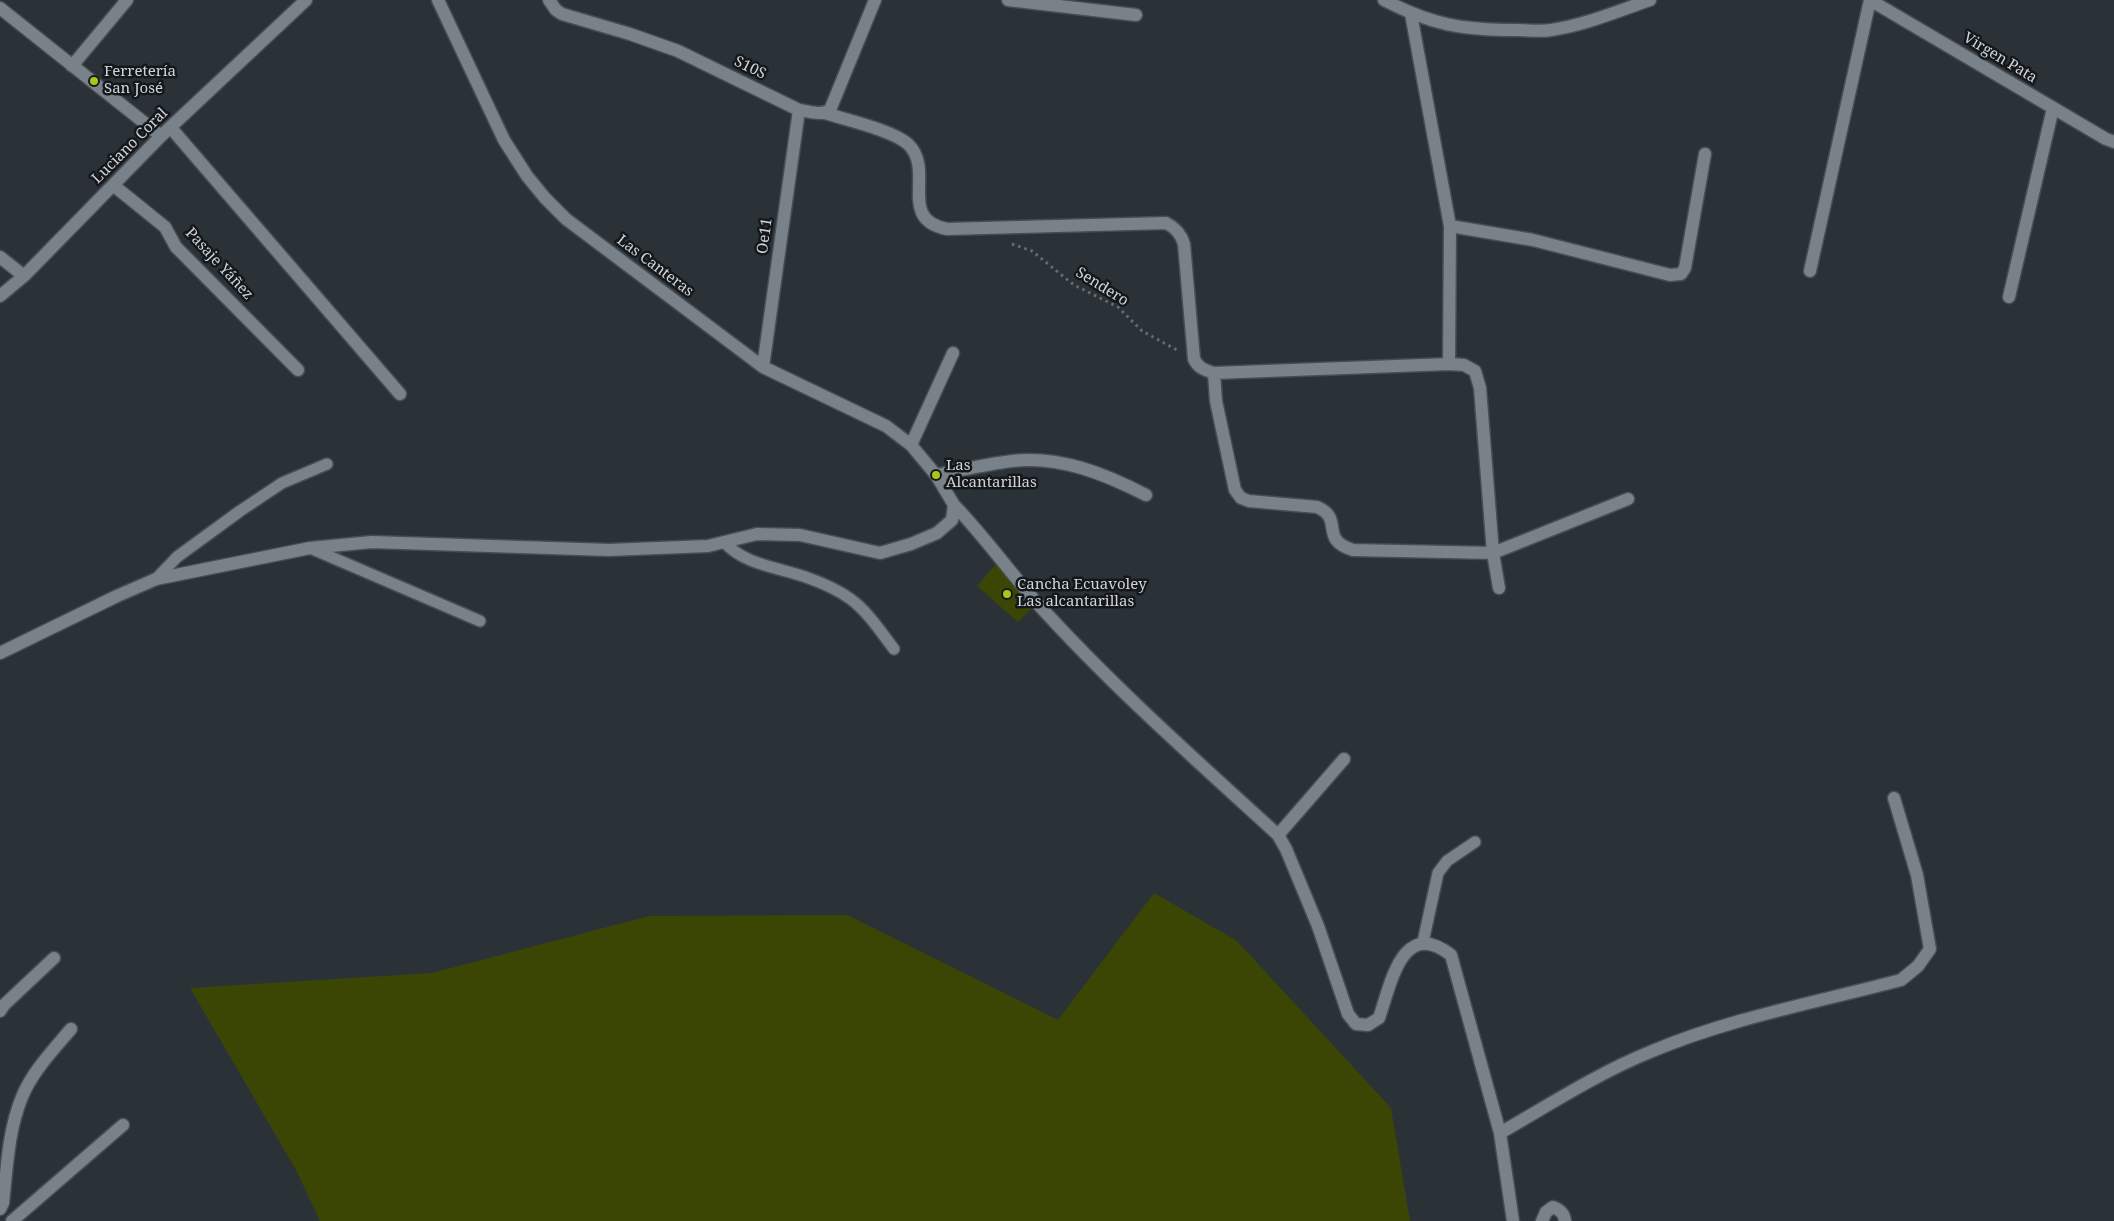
<!DOCTYPE html>
<html>
<head>
<meta charset="utf-8">
<style>
  body { margin:0 }
  canvas { display:block; background:#2a3137 }
</style>
</head>
<body>
<canvas width="2114" height="1221"></canvas>
<script>
const g = document.querySelector('canvas').getContext('2d');
g.lineJoin = 'round';
function fill(path, color) { g.fillStyle = color; g.fill(path, 'evenodd'); }
function strokePath(path, color, width, dash) { g.strokeStyle = color; g.lineWidth = width; g.lineCap = dash ? 'butt' : 'round'; g.setLineDash(dash || []); g.stroke(path); }
function write(font, color, halo, rows, align = 'center') {
  g.font = font + ' "Noto Serif",serif'; g.lineWidth = 5; g.setLineDash([]); g.textBaseline = 'middle'; g.strokeStyle = halo; g.fillStyle = color; for (const [text, x, y, turn = 0] of rows) {
    g.save(); g.translate(x, y); g.rotate((+turn || 0) * Math.PI / 180); g.textAlign = isNaN(turn) ? turn : align; if (halo) g.strokeText(text, 0, 0); g.fillText(text, 0, 0); g.restore();
  }
}
fill(new Path2D(`
  M997,563L1037,603L1018,622L977,586Z
  M1154,893L1237,941L1391,1108L1410,1221H320L296,1170L190,988L432,973L649,916L847,915L1058,1020Z`), '#3b4605');
const service = new Path2D(`
  M724,542C747,567 781,567 811,579C827,585 848,595 860,607C873,619 883,635 894,649
  M310,548L480,621
  M156,579L177,557L240,511L282,483L327,464
  M1423,942L1438,873L1447,861L1475,842`);
const minor = new Path2D(`
  M549,0L556,10L562,14L630,34L678,51L799,110C809,111 821,116 830,110L875,0
  M1008,0L1136,15
  M1384,0C1432,25 1462,30 1516,30C1528,30 1540,32 1551,30C1585,25 1618,11 1650,0
  M1870,0L2106,139L2114,142
  M0,8L161,136
  M1411,14L1450,226L1449,364
  M72,66L127,0
  M825,113C846,120 892,130 908,144C936,171 896,219 947,229L1166,223C1176,228 1181,234 1184,244L1194,359C1198,368 1205,370 1214,373L1449,364L1464,365L1475,371L1480,388L1493,553L1499,588
  M171,128L400,394
  M113,185L165,227L176,247L298,370
  M1450,226L1533,240L1670,275L1681,274L1685,268L1705,154
  M0,257L24,276
  M1810,271L1870,0
  M0,296L24,276L161,136L306,0
  M2009,297L2053,108
  M763,367L799,110
  M1214,373L1216,401L1235,490L1241,498L1249,501L1317,507C1345,519 1318,539 1353,550L1493,553L1628,499
  M911,445L953,353
  M936,475C962,470 987,464 1012,461C1059,455 1105,474 1146,495
  M954,505C984,536 1009,571 1037,603C1112,686 1196,760 1278,835L1286,849L1318,926L1348,1014L1356,1024L1368,1025L1379,1018C1391,984 1402,917 1451,955L1500,1133L1513,1221
  M0,653L117,596L156,579L310,548L372,542L609,550L708,546L757,534L800,535L880,553L911,544L937,533L952,520L954,505L936,475L911,445L886,426L763,367L566,219L545,198L527,176L504,140L438,0
  M1278,835L1344,759
  M0,1011L4,1005L54,958
  M1500,1133C1549,1105 1598,1073 1650,1052C1730,1018 1818,1002 1901,980L1918,966L1930,949L1917,875L1894,798
  M0,1209L3,1203C7,1168 8,1131 22,1097C32,1072 53,1050 71,1029
  M12,1221L123,1125
  M1542,1221L1546,1212L1553,1207C1560,1210 1564,1213 1565,1221`);
strokePath(service, '#474d52', 14);
strokePath(minor, '#474d52', 15);
strokePath(new Path2D(`
  M1012,244L1032,251L1074,285L1118,307L1142,331L1177,350`), '#666c71', 3, [2.5, 4]);
strokePath(service, '#798289', 11);
strokePath(minor, '#798289', 12);
for (const [x, y, r, color] of [
  [94,81,5,"#aac717"],
  [936,475,5,"#aac717"],
  [1007,594,5,"#aac717"]
]) { const dot = new Path2D(); dot.arc(x, y, r, 0, 2 * Math.PI); g.fillStyle = color; g.fill(dot); strokePath(dot, '#15181b', 2); }
write('15px', '#d0d4d8', '#15181b', [
  ["Virgen Pata",2000,58,31],
  ["S10S",750,68,26],
  ["Luciano Coral",130,146,-45],
  ["Oe11",765,236,-82],
  ["Pasaje Yáñez",219,264,47],
  ["Las Canteras",655,266,37],
  ["Sendero",1102,287,32]
]);
write('15px', '#d0d4d8', '#15181b', [
  ["Ferretería",104,72],
  ["San José",104,89],
  ["Las",946,466],
  ["Alcantarillas",946,483],
  ["Cancha Ecuavoley",1017,585],
  ["Las alcantarillas",1017,602]
], 'left');
</script>
</body>
</html>
